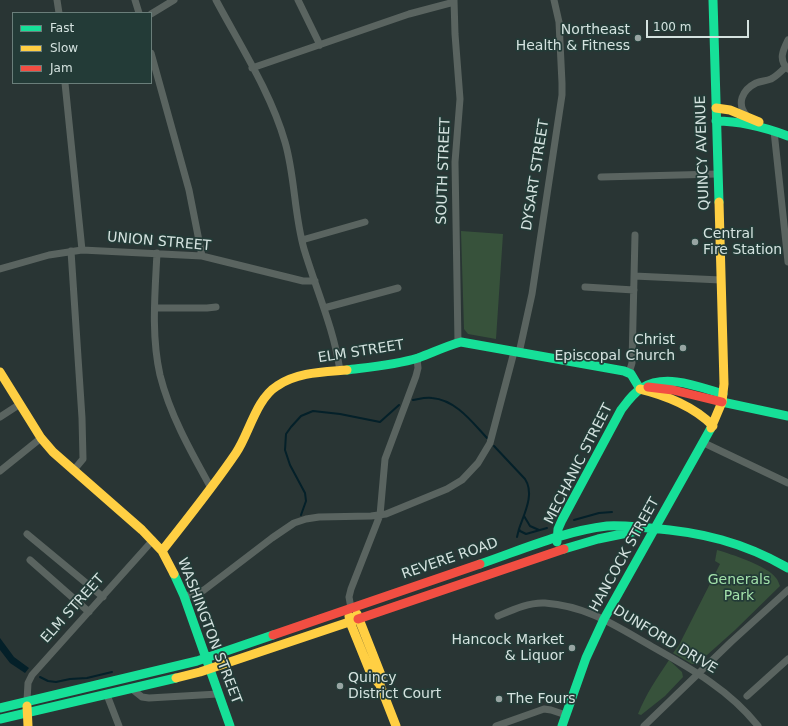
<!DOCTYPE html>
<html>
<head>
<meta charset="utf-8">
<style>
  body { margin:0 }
  #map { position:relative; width:788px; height:726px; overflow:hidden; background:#293534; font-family:"DejaVu Sans",sans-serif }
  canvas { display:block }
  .legend { position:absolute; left:12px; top:12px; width:140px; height:72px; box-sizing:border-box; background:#233b37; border:1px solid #6a7e7a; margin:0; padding:5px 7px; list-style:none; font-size:12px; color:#d4e2df }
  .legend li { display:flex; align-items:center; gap:8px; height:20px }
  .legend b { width:20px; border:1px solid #6a7e7a }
  .scale { position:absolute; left:646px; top:20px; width:103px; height:18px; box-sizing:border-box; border:2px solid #d4e2df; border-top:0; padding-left:5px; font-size:12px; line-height:14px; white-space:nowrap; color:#d4e2df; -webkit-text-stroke:3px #233b37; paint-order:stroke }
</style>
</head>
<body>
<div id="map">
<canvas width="788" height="726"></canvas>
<ul class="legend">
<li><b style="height:5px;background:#16e098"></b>Fast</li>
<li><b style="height:5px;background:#ffcf43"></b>Slow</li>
<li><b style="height:5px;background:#f24e42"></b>Jam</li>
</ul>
<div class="scale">100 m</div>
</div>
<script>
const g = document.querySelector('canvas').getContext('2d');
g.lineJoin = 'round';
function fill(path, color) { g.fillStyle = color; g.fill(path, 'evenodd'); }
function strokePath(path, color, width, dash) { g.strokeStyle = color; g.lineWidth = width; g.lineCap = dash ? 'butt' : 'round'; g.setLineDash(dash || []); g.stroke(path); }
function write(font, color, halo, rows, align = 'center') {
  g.font = font + ' "DejaVu Sans",sans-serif'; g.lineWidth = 3.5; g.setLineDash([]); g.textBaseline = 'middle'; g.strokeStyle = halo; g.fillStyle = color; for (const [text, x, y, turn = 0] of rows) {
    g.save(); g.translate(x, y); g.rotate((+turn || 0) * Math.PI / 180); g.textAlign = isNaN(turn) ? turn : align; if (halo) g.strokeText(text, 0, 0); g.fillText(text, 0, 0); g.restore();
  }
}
fill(new Path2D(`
  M461,231L503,234L496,339L468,334L464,329Z
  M717,550C731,554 768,566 776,578C778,580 779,584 780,586L735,630L697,664H692L673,653L679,645L720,564L715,561Z
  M669,660L682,672L683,677L665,696L641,715L638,714C646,694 657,678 669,660Z`), '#37523b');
fill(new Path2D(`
  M0,638L14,657L29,668L25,673L10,663L0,650Z`), '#042029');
strokePath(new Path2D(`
  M413,400C419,399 426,397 432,398C456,400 472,422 487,438
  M494,446L525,479C535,494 524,514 519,529L520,531L526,534L547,528
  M301,515L306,501L305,493L290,465L285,450L286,434L291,427L301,416L313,411L340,414L380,422L399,405
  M524,516L530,526L539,530
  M574,520L599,513L612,512
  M517,537L519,529
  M40,677L48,681L56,682L70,679L87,678L112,672`), '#042029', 2);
strokePath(new Path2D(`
  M57,0L59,13
  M135,0L139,13
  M216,0C240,45 271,93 285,142C295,176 294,214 304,249C316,289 334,329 340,371
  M298,0L320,45
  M454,0L455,34L460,99L455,162L458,343
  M151,14L174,0
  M788,40C783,50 778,60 788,69
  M151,53L189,190L202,256
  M252,68L409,14L454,2
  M65,83L82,250
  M747,116C736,104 742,90 756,83C761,81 766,81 771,79C777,76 781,71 786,67
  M774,131L788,262
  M601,177L718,174
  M302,240L365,222
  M71,251L82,418L83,459L73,471
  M157,253C155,293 151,335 160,375C170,415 191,452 211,488
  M0,269L49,255L82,250L202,256L303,281H315
  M634,276L721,280
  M585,287L634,290
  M155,308H207L216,307
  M324,308L398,288
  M519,353L532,294L562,95V83L559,22L554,0
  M629,373L632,363L635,235
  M0,417L20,404
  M704,443L788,483
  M0,471L41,438
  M27,534L103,597
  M30,560L89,612
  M184,596L196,594L204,590L272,538L294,523L306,519L319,517L371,516L386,514L447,489L462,480L478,463L490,443L514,352
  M351,608L349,597L351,589L380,515L385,459L416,376L418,368L417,358
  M498,616C512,610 529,602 545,603C587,606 616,626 651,646C690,668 730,690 758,726
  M132,689L142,697L149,698L218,694
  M107,695L119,726
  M747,696L788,659
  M27,701L28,683L32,675L153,540
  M496,726L544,709L551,710L566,715
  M644,726L731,642L788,590`), '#5a6460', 7);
strokePath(new Path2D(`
  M713,0L719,202
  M716,121C741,121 764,127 788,136
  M347,370C371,367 395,365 418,358C432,353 446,346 461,342L624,371L631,374L640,389
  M722,402L788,416
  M557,542L558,529L562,520L621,410C627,402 633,393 642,388C666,373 699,387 723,394
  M564,549L598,539L637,531
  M480,564C521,550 564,531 607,526C621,525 636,527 650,528C701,532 743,542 788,568
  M174,574L184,596L230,726
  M0,708L197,661L273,635
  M0,719L176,678
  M562,726L586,658L604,619L711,428`), '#16e098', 9);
strokePath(new Path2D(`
  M716,108L730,110L759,122
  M0,372L41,438L53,452L142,530L162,551L174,574
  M640,389C665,395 695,407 713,426
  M711,428L722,402L724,384L719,202
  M162,551C187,519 213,487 236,453C249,434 256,399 277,386C297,372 324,372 347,370
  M357,614L381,675L380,685
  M349,616L350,622L371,674L380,685L396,726
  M176,678L200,672L358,619
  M27,706L28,726`), '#ffcf43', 9);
strokePath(new Path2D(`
  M648,387L673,390L722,402
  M358,619L564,549
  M273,635L480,564`), '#f24e42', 9);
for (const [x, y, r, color] of [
  [638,38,4,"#98a5a3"],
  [695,242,4,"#98a5a3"],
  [683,348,4,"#98a5a3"],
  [572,648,4,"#98a5a3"],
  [340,686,4,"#98a5a3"],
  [499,699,4,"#98a5a3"]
]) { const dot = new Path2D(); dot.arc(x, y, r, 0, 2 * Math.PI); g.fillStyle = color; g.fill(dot); strokePath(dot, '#233b37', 1.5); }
write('14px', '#d4e2df', '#233b37', [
  ["Northeast",630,30],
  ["Health & Fitness",630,46],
  ["Central",703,234,"left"],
  ["Fire Station",703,250,"left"],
  ["Christ",675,340],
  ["Episcopal Church",675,356],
  ["Hancock Market",564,640],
  ["& Liquor",564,656],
  ["Quincy",348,678,"left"],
  ["District Court",348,694,"left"],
  ["The Fours",507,699,"left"]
], 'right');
write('14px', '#d4e2df', '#233b37', [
  ["QUINCY AVENUE",703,153,-92],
  ["SOUTH STREET",444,171,-88],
  ["DYSART STREET",536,175,-81],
  ["UNION STREET",159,242,5],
  ["ELM STREET",361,352,-9],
  ["MECHANIC STREET",579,464,-63],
  ["HANCOCK STREET",625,555,-61],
  ["REVERE ROAD",450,559,-19],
  ["ELM STREET",73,609,-48],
  ["WASHINGTON STREET",209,631,69],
  ["DUNFORD DRIVE",665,640,31]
]);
write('14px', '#a3e1aa', '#233b37', [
  ["Generals",739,580],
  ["Park",739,596]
]);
</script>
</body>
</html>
